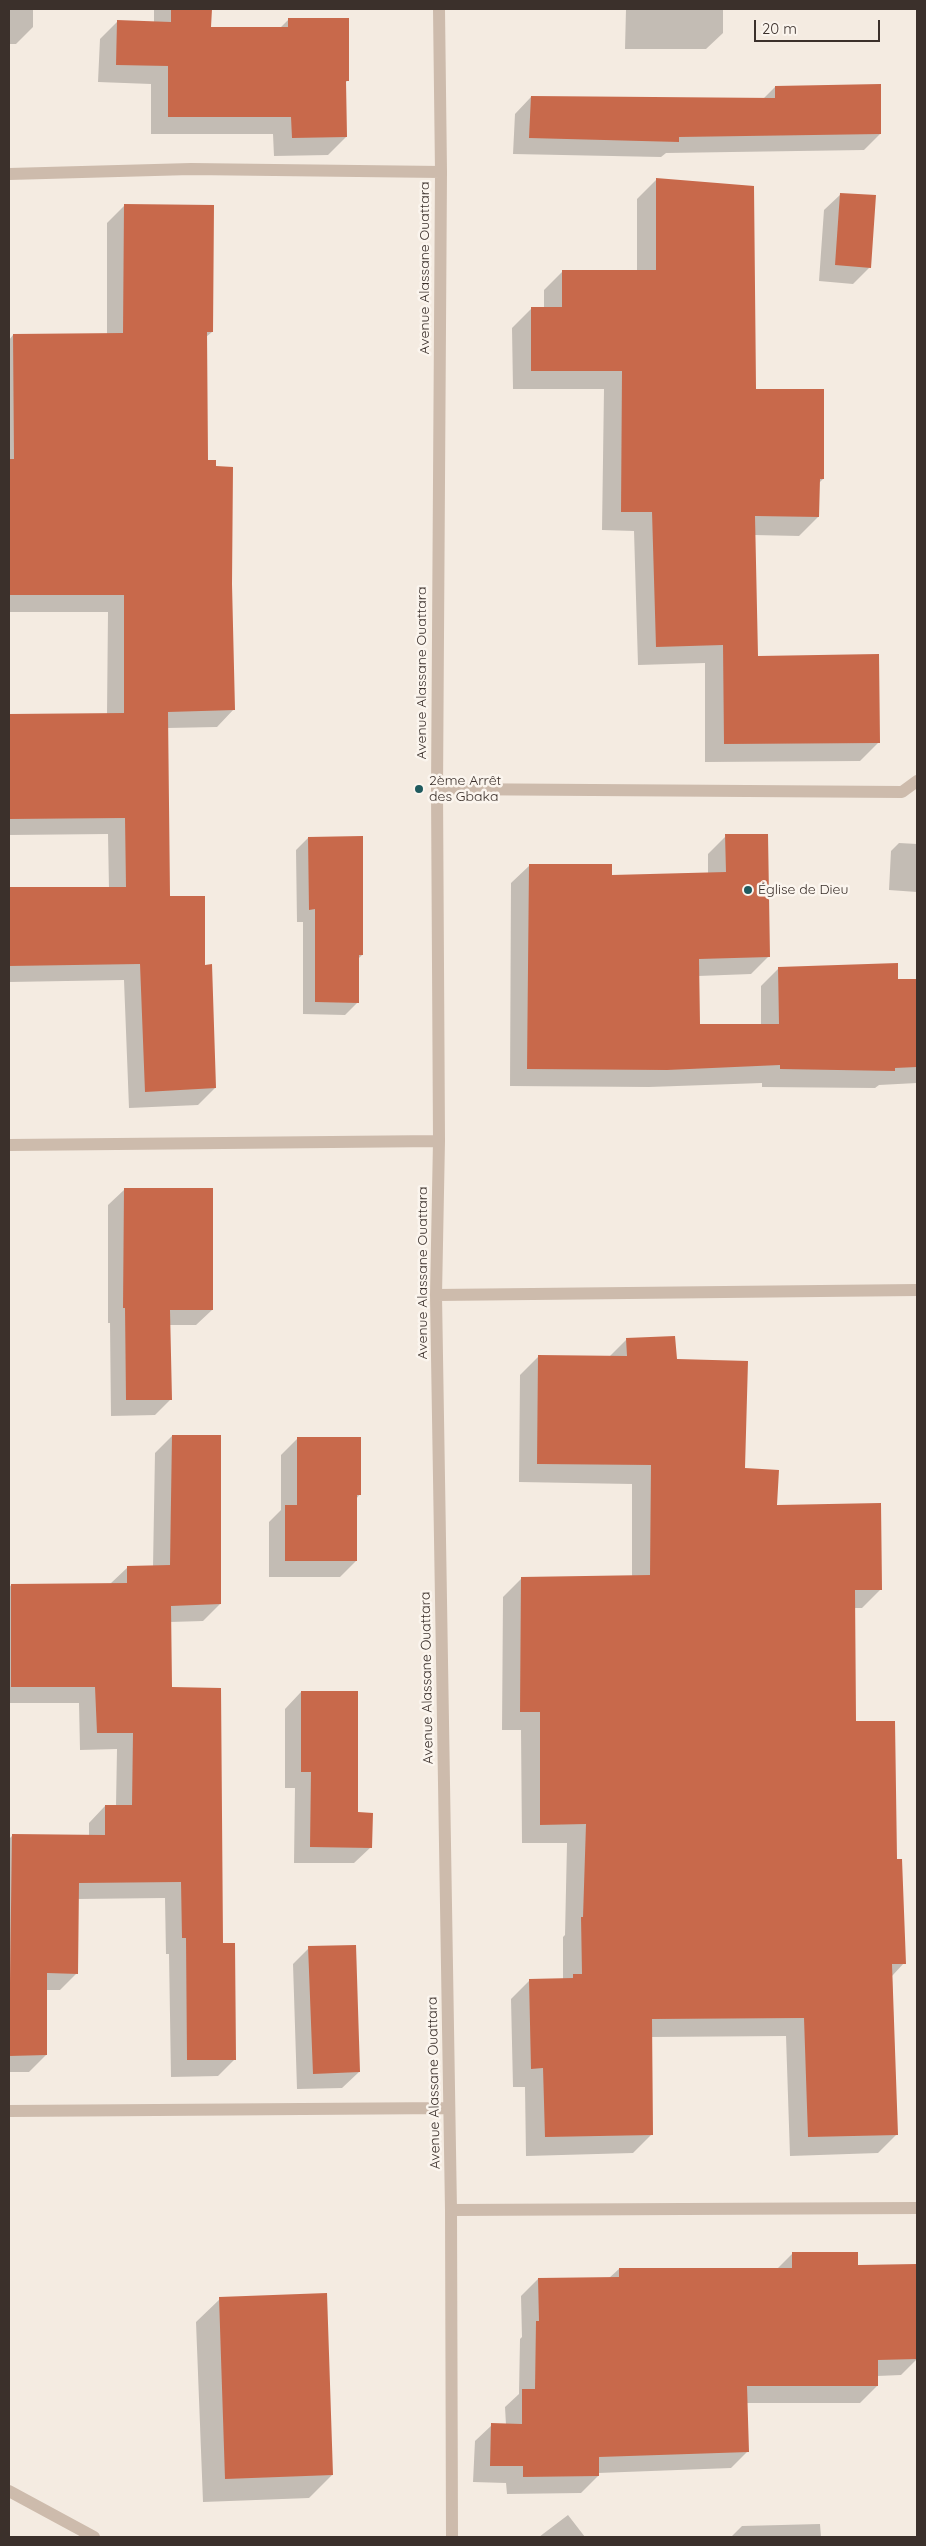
<!DOCTYPE html>
<html>
<head>
<meta charset="utf-8">
<style>
  body { margin:0 }
  #map { position:relative; width:926px; height:2546px; overflow:hidden; background:#f4ebe1; font-family:Quicksand,sans-serif }
  canvas { display:block }
  .frame { position:absolute; inset:0; border:10px solid #3b302b; pointer-events:none }
  .scale { position:absolute; left:754px; top:20px; width:126px; height:22px; box-sizing:border-box; border:2px solid #3b302b; border-top:0; padding-left:6px; font-size:15px; line-height:18px; white-space:nowrap; color:#3b302b; -webkit-text-stroke:4px #fbf5ee; paint-order:stroke }
</style>
</head>
<body>
<div id="map">
<canvas width="926" height="2546"></canvas>
<div class="frame"></div>
<div class="scale">20 m</div>
</div>
<script>
const g = document.querySelector('canvas').getContext('2d');
g.lineJoin = 'round';
function fill(path, color) { g.fillStyle = color; g.fill(path, 'evenodd'); }
function strokePath(path, color, width, dash) { g.strokeStyle = color; g.lineWidth = width; g.lineCap = dash ? 'butt' : 'round'; g.setLineDash(dash || []); g.stroke(path); }
function write(font, color, halo, rows, align = 'center') {
  g.font = font + ' Quicksand,sans-serif'; g.lineWidth = 5; g.setLineDash([]); g.textBaseline = 'middle'; g.strokeStyle = halo; g.fillStyle = color; for (const [text, x, y, turn = 0] of rows) {
    g.save(); g.translate(x, y); g.rotate((+turn || 0) * Math.PI / 180); g.textAlign = isNaN(turn) ? turn : align; if (halo) g.strokeText(text, 0, 0); g.fillText(text, 0, 0); g.restore();
  }
}
fill(new Path2D(`
  M9,9H33V27L16,44H9Z
  M154,9H210V28H280L289,19L348,80L345,83L346,137L328,155L274,156L273,134H151V84L98,82L100,39L118,21L154,22Z
  M626,9H723V33L706,49H625Z
  M775,87L880,134L864,150L666,153L661,157L513,154L515,114L531,97L763,99Z
  M656,180L752,187L755,391L823,479L819,483L818,517L799,536L754,535L757,657L879,742L860,761L705,762V663L638,665L634,531L602,530L604,389H513L512,328L531,309H544V290L563,271H637V199Z
  M841,194L870,267L853,284L819,281L824,210Z
  M124,206L212,332L206,337L207,462L230,584L234,709L217,727L167,728L169,898L204,966L215,1088L198,1105L129,1108L124,980L9,982V889H109L108,834L9,835V715L107,714L108,612H9V340L13,335L107,334V223Z
  M726,836L769,956L751,974L698,976L699,1026H761V986L779,968L897,980H917V1083L879,1085L875,1088L762,1087V1083L649,1087L510,1086L511,883L529,866L611,876L708,873V854Z
  M308,838L362,955L358,959V1002L345,1015L303,1014V922H297L296,850Z
  M899,843L917,844V892L889,890L891,851Z
  M124,1190L212,1310L196,1325H169L171,1399L155,1415L111,1416L110,1323H108V1205Z
  M627,1339L675,1360L744,1470L775,1507L881,1589L862,1608H854L855,1723L896,1860L904,1963L892,1976L897,2134L878,2153L790,2156L786,2036L651,2037L652,2134L633,2153L526,2156L525,2087H513L511,1999L530,1980L563,1979V1937L565,1935L567,1843H522L521,1730H502L503,1597L522,1578L632,1577V1484L519,1482L520,1375L539,1356L609,1357Z
  M172,1436L220,1604L203,1621L170,1622L171,1689L222,1944L235,2059L218,2076L171,2077L169,1954H166L165,1898L77,1899V1973L60,1990H46V2055L29,2072H9V1839L13,1835L89,1836V1823L105,1806H116L117,1749L80,1750L79,1703H9V1588L11,1585L110,1584L128,1567H153L155,1453Z
  M297,1439L360,1494L356,1499V1561L340,1577H269V1522L281,1510V1455Z
  M301,1692L371,1847L354,1863H294L295,1788H285V1709Z
  M309,1948L359,2072L342,2088L297,2089L293,1964Z
  M793,2253L857,2266L917,2265V2359L901,2375L877,2376V2386L860,2403H746L748,2451L731,2468L598,2473V2476L581,2493L507,2494L506,2483L473,2482L475,2441L492,2425H506L505,2407L519,2394L520,2339L522,2337L521,2296L538,2279L609,2278L619,2269H777Z
  M220,2299L332,2475L309,2498L203,2502L196,2322Z
  M568,2515L585,2537H539Z
  M820,2524L821,2537H731L742,2526Z`), '#0003');
fill(new Path2D(`
  M171,9H212L211,27H288V18H349V81H346L347,137L292,138L291,117H168V66L116,65L117,20L171,22Z
  M881,84V134L679,137V142L529,138L531,96L775,98V86Z
  M656,178L754,186L756,389H824V479H820L819,517L755,516L758,656L879,654L880,743L724,744L723,645L656,647L652,512H621L622,371H531V307H562V270H656Z
  M840,193L876,195L871,268L835,265Z
  M124,204L214,205L213,332H207L208,460H216V466L233,467L232,584L235,710L168,712L170,896H205V965L212,964L216,1088L145,1092L140,964L9,966V887H126L125,818L9,819V714L124,713V595H9V459H14L13,334L123,333Z
  M725,834H768L770,957L699,959L700,1024H779L778,967L898,963V979H917V1067L895,1068V1071L780,1069V1065L667,1070L527,1069L529,864H612V875L726,872Z
  M363,836V955H359V1003L315,1002V909L309,910L308,837Z
  M124,1188H213V1310H170L172,1400H126L125,1308H123Z
  M675,1336L677,1359L748,1361L745,1468L779,1470L777,1505L881,1503L882,1590H855L856,1721H895L897,1859H902L906,1964H892L898,2135L808,2137L804,2018L652,2019L653,2135L545,2137L543,2068L531,2069L529,1979L573,1978V1974H582L581,1917H583L586,1824L540,1825V1712H520L521,1577L650,1575L651,1465L537,1464L538,1355L627,1356L626,1338Z
  M172,1435H221V1604L171,1606L172,1687L221,1688L223,1943H235L236,2060H187L186,1938H182L181,1882L79,1883L78,1974L47,1973V2055L9,2056L12,1834L105,1835V1805H132L133,1733H97L95,1687H11V1584L127,1583V1566L170,1565Z
  M297,1437H361V1495H357V1561H285V1505H297Z
  M301,1691H358V1812L373,1813L372,1848L310,1847L311,1772H301Z
  M356,1945L360,2072L313,2074L308,1946Z
  M792,2252H858V2265L917,2264V2359L878,2360V2386H747L749,2452L599,2457V2476L523,2477V2466H490L491,2423L522,2424V2389H535L536,2321H539L538,2278L619,2277V2268H792Z
  M327,2293L333,2475L225,2479L219,2297Z`), '#c8694b');
strokePath(new Path2D(`
  M439,9L441,172L437,789L439,1141L436,1295L451,2210L452,2537
  M9,174L191,169L441,172
  M437,789L902,792L917,781
  M9,1145L439,1141
  M436,1295L917,1290
  M9,2111L449,2108
  M451,2210L917,2208
  M9,2491L94,2537`), '#cdbbac', 12);
for (const [x, y, r, color] of [
  [419,789,5,"#1f5a5e"],
  [748,890,5,"#1f5a5e"]
]) { const dot = new Path2D(); dot.arc(x, y, r, 0, 2 * Math.PI); g.fillStyle = color; g.fill(dot); strokePath(dot, '#fbf5ee', 2); }
write('14px', '#3b302b', '#fbf5ee', [
  ["Avenue Alassane Ouattara",425,268,-90],
  ["Avenue Alassane Ouattara",422,673,-90],
  ["Avenue Alassane Ouattara",423,1273,-90],
  ["Avenue Alassane Ouattara",427,1678,-91],
  ["Avenue Alassane Ouattara",434,2083,-91]
]);
write('14px', '#3b302b', '#fbf5ee', [
  ["2ème Arrêt",429,781],
  ["des Gbaka",429,797],
  ["Église de Dieu",758,890]
], 'left');
</script>
</body>
</html>
